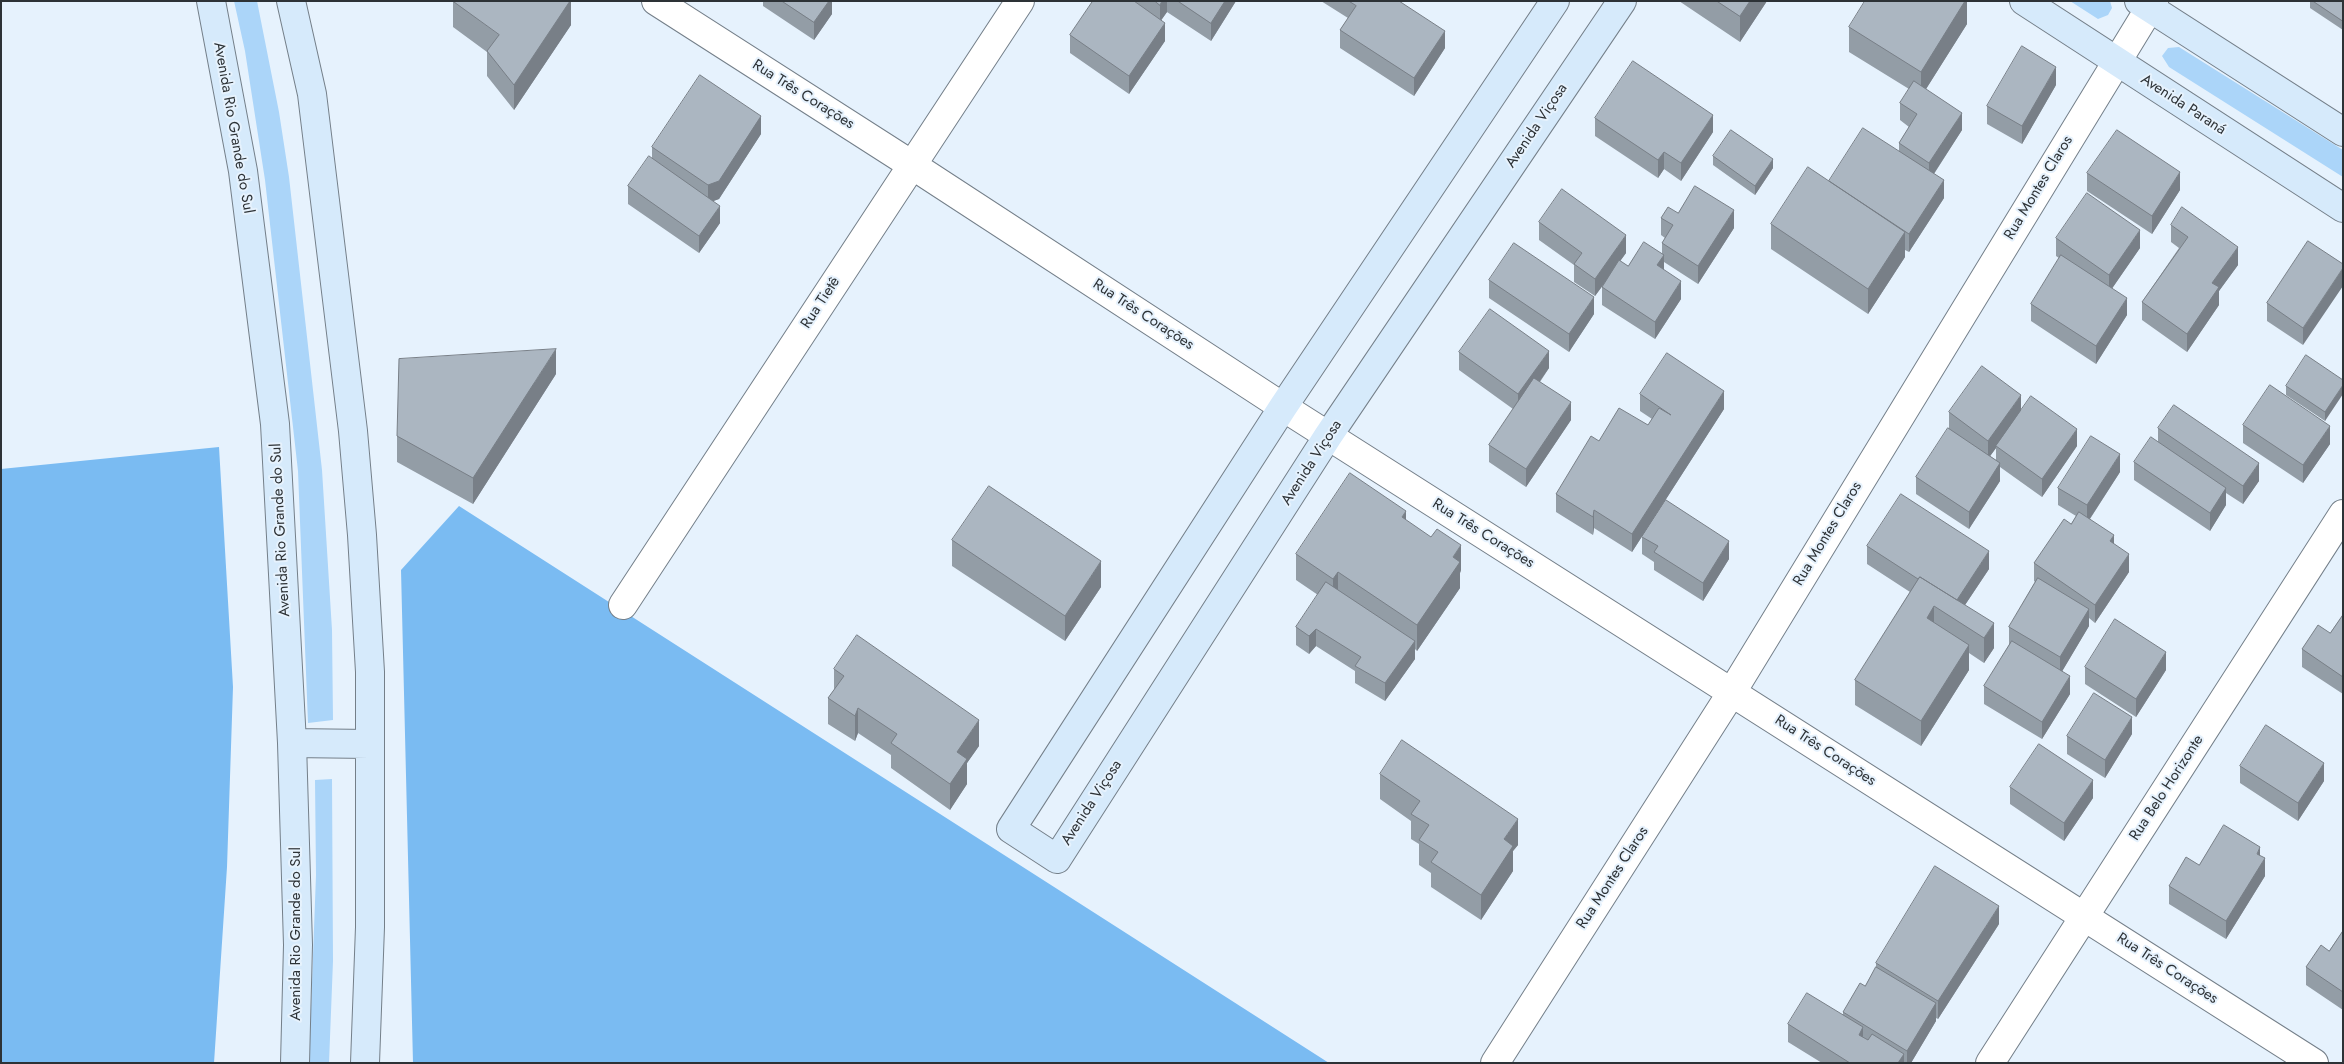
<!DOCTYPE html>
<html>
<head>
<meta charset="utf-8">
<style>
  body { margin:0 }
  #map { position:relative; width:2344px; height:1064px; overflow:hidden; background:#e6f2fd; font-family:Jost,sans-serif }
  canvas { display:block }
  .frame { position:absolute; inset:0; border:2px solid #2d3236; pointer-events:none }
</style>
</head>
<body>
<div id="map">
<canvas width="2344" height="1064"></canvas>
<div class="frame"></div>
</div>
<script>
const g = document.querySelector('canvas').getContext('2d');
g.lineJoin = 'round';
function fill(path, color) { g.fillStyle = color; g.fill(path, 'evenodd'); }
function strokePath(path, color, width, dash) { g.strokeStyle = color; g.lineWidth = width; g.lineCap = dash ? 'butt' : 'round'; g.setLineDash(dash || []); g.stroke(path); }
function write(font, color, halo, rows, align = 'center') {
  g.font = font + ' Jost,sans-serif'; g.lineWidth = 4; g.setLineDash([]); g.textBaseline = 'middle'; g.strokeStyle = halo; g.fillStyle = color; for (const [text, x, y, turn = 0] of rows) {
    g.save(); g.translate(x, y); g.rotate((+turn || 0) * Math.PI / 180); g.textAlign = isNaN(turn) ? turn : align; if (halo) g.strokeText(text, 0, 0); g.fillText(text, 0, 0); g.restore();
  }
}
fill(new Path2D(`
  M234,1H257L279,112L289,177L322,470L332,630L333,720L308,723L298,471L265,180L245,51Z
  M2070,1H2110L2112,8L2108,15L2098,19Z
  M2179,47L2343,150V177L2169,67L2162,56L2168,48Z
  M332,779L333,961L329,1063H309L316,875L315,780Z`), '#abd5f9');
fill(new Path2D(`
  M219,447L233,687L227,867L214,1063H1V469Z
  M459,506L1329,1063H413L401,570Z`), '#7abbf2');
const street = new Path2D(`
  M656,1L912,165L1283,407L2314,1063
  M623,605L1020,1
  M1495,1063L1732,692L2154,1
  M1990,1063L2343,514`);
const secondary = new Path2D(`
  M211,1L243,171L275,424L292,743L298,945L295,1063
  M291,1L312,94L353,431L362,535L370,672V927L365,1063
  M1555,1L1283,407L1011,829L1057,859L1328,436L1622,1
  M2024,1L2343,208
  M2139,1L2343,132
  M292,743L369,744`);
strokePath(street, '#747f89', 30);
strokePath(secondary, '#747f89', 30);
strokePath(street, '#fff', 28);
strokePath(secondary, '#d6eafb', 28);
fill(new Path2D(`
  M453,1H571V25L514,110L487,76V52L453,27Z
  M763,1H832V14L814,40L763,6Z
  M1093,1H1236L1211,41L1167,12L1161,20L1165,41L1129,94L1070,53V35Z
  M1321,1H1399L1445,48L1414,96L1340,48V30L1348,18Z
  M1679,1H1767L1740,42Z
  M1967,1V24L1926,89L1962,130L1934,174L1944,198L1909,252L1905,250V257L1868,314L1771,249V224L1829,181L1899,151V143L1909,127L1900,120V103L1909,89L1849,52V27Z
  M2310,1H2343V30L2310,8Z
  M2056,85L2022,144L1987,124V106Z
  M1595,118L1713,132L1681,181L1664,169L1658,178L1595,136Z
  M761,134L719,199L713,201L720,223L699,253L628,204V186L652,158V147Z
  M1713,156L1773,168L1755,195L1713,165Z
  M2087,173L2180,190L2152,234L2087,191Z
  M1678,213L1734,228L1698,284L1664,262V270L1681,299L1655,339L1602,305V287L1604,284L1595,296L1574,282V265L1539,240V222L1626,253L1620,261L1628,266L1662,253V243L1665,238L1661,235V218Z
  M2171,225L2238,265L2219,291V305L2187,352L2142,320V302L2179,248L2171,242Z
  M2056,238L2140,248L2112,288L2127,315L2096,364L2031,321V304L2059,258L2056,256Z
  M2308,241L2303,345L2267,321V303Z
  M1489,280L1594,314L1569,352L1489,298Z
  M1459,352L1549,368L1540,382L1571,420L1526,487L1489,462V445L1513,409L1459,370Z
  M556,374L473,504L397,462V436Z
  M2343,380L2325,421L2286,395V386Z
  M1640,394L1724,409L1632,552L1594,528L1593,535L1556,512V494L1599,441L1648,425L1652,419L1640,411Z
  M2021,410L2077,446L2042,497L2000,467V481L1969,529L1916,494V477L1949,428V412ZM1996,448V460L1990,456Z
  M2243,425L2330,444L2303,483L2243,443Z
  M2158,428L2259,481L2243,504L2226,493V505L2210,531L2134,480V462L2158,442Z
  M2120,472L2090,519L2114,544L2129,572L2095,623L2089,618V626L2062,671L2070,694L2042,739L1984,704V686L2009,645V627L2035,582L2034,581V563L2071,524L2076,516L2058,505V488Z
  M1406,520L1461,570L1460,573V588L1417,651L1415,649V659L1385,701L1355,683V671L1316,646L1309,654L1296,645V627L1318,595L1296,580V554Z
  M1642,537L1729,559L1703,601L1654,570V562L1642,554Z
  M952,540L1101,587L1065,641L952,566Z
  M1867,546L1989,569L1965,605L1994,648L1984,663L1969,653V670L1921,746L1855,705V680L1910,592L1867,564Z
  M2343,615V694L2302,667V649L2330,633Z
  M2085,667L2166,670L2136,717L2085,684Z
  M834,669L979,746L967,763V784L950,810L891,768V755L858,733L855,741L828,724V698L834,690Z
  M2132,734L2105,778L2067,754V736Z
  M2240,766L2324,781L2298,821L2240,783Z
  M1380,774L1518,845L1513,851V871L1481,920L1431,887V873L1419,865V844L1411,839V821L1380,799Z
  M2010,787L2093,798L2064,841L2010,804Z
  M2260,856L2265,876L2226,939L2169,904V886L2199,865Z
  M1999,924L1938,1019L1936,1018V1021L1911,1063H1822L1788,1042V1024L1843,1015V1012L1865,986L1876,967V963Z
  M2343,931V1010L2306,985V967L2329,951Z`), '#939da6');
fill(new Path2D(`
  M570,1H571V25L514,110V85Z
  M829,1H832V14L814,40V22Z
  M1162,1H1167V12L1160,22V5Z
  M1225,1H1236L1211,41V23Z
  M1750,1H1767L1740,42V16Z
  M1965,1H1967V24L1921,97V72Z
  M1165,23V41L1129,94V76Z
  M1445,31V48L1414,96V78Z
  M2056,67V85L2022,144V126Z
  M1962,113V130L1929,181V163Z
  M1713,115V132L1681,181V163Z
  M761,116V134L719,199L708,203V185Z
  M1664,152V169L1658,178V160Z
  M1773,159V168L1755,195V186Z
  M2180,172V190L2152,234V216Z
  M1944,180V198L1909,252V234Z
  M720,206V223L699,253V236Z
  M1734,210V228L1698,284V266Z
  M2140,230V248L2109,293V275Z
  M1905,232V257L1868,314V289Z
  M1626,235V253L1595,296V279Z
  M2238,247V265L2219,291V305L2187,352V334L2212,283Z
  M1664,255V272L1657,265Z
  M2343,268V286L2303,345V328Z
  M1681,281V299L1655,339V322Z
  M1594,297V314L1569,352V334Z
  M2127,298V315L2096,364V346Z
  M556,349V374L473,504V478Z
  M1549,351V368L1518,412V394Z
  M2343,385V394L2325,421V412Z
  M1724,391V409L1632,552V534Z
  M2021,395V413L1996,446V448L1988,459V441Z
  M1571,402V420L1526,487V469Z
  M2330,426V444L2303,483V465Z
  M2077,429V446L2042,497V479Z
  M2120,454V472L2087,523V505Z
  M2000,463V481L1969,529V512Z
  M2259,463V481L2243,504V486Z
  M2226,488V505L2210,531V513Z
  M1594,510V528L1593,535V517Z
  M1406,511V536L1402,517Z
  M2114,535V553L2110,541Z
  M1729,541V559L1703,601V583Z
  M1461,545V570L1460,573V588L1417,651V625L1453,557Z
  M1989,551V569L1955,620V603Z
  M2129,554V572L2095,623V605Z
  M1101,561V587L1065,641V616Z
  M1338,572V597L1333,605V579Z
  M1934,606V632L1927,618Z
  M2089,609V626L2060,675V657Z
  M1994,623V648L1984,663V638Z
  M1316,629V646L1309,654V636Z
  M1415,641V659L1385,701V683Z
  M1969,645V670L1921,746V721Z
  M2166,652V670L2136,717V699Z
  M2070,676V694L2042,739V722Z
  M858,708V733L855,741V716Z
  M2132,717V734L2105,778V760Z
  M979,720V746L967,763V784L950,810V784L957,752Z
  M2324,763V781L2298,821V803Z
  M2093,780V798L2064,841V823Z
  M1518,819V845L1513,851V871L1481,920V895L1504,839Z
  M2260,847V865L2257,854Z
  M2265,858V876L2226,939V921Z
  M1999,906V924L1938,1019V1001Z
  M1936,1003V1021L1911,1063H1907V1051Z
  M1863,1027V1045L1859,1035Z
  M1904,1054V1063H1898Z`), '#787f87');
const building = new Path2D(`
  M453,1H570L514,85L487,51L499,35Z
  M782,1H829L814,22Z
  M1093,1H1134L1165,23L1129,76L1070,35Z
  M1155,1H1162L1160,5Z
  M1178,1H1225L1211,23Z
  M1349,1H1399L1445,31L1414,78L1340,30L1356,6Z
  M1717,1H1750L1740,16Z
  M1865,1H1965L1921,72L1849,27Z
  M2313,1H2343V21Z
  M2022,46L2056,67L2022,126L1987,106Z
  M1633,61L1713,115L1681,163L1664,152L1658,160L1595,118Z
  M700,75L761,116L719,181L708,185L652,147Z
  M1914,81L1962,113L1929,163L1899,143L1917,114L1900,103Z
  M1863,128L1944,180L1909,234L1829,181Z
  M1731,130L1773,159L1755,186L1713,156Z
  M2117,130L2180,172L2152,216L2087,173Z
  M649,156L720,206L699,236L628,186Z
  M1808,167L1905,232L1868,289L1771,224Z
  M1695,186L1734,210L1698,266L1662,243L1673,225L1661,218L1668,207L1678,213Z
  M1562,189L1626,235L1595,279L1574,264L1582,253L1539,222Z
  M2087,193L2140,230L2109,275L2056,238Z
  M2182,207L2238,247L2212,283L2219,287L2187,334L2142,302L2188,237L2171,225Z
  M2308,241L2343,264V268L2303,328L2267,303Z
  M1644,242L1664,255L1657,265L1681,281L1655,322L1602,287L1619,260L1628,266Z
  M1514,243L1594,297L1569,334L1489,280Z
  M2061,255L2127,298L2096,346L2031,304Z
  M1490,309L1549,351L1518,394L1459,352Z
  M556,349L473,478L397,436L399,359Z
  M1667,353L1724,391L1632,534L1594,510L1593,517L1556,494L1591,436L1599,441L1619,408L1648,425L1659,408L1671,415L1640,394Z
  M2306,355L2343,380V385L2325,412L2286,386Z
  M1982,366L2021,395L1988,441L1949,412Z
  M1534,378L1571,402L1526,469L1489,445Z
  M2270,385L2330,426L2303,465L2243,425Z
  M2031,396L2077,429L2042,479L1996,446Z
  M2174,405L2259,463L2243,486L2158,428Z
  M1948,428L2000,463L1969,512L1916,477Z
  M2091,436L2120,454L2087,505L2058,488Z
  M2151,437L2226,488L2210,513L2134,462Z
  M1350,473L1406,511L1402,517L1431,537L1437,529L1461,545L1453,557L1460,562L1417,625L1338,572L1333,579L1296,554Z
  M989,486L1101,561L1065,616L952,540Z
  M1901,494L1989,551L1957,600L1920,577L1918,579L1867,546Z
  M1666,500L1729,541L1703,583L1654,552L1658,546L1642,537Z
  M2079,512L2114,535L2110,541L2129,554L2095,605L2034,563L2064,519L2071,524Z
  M1920,577L1994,623L1984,638L1934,606L1927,618L1969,645L1921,721L1855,680Z
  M2038,578L2089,609L2060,657L2009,627Z
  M1326,582L1415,641L1385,683L1355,666L1361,657L1316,629L1309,636L1296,627Z
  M2343,615V677L2302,649L2318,625L2330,633Z
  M2115,619L2166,652L2136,699L2085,667Z
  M857,635L979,720L957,752L967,759L950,784L891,743L897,734L858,708L855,716L828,698L844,676L834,669Z
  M2012,641L2070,676L2042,722L1984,686Z
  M2094,693L2132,717L2105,760L2067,736Z
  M2266,725L2324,763L2298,803L2240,766Z
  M1402,740L1518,819L1504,839L1513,846L1481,895L1431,862L1438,852L1419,840L1429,825L1411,814L1420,801L1380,774Z
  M2039,744L2093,780L2064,823L2010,787Z
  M2224,825L2260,847L2257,854L2265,858L2226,921L2169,886L2186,857L2199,865Z
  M1935,866L1999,906L1938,1001L1876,963Z
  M2343,931V992L2306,967L2321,945L2329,951Z
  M1876,967L1936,1003L1907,1051L1843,1012L1860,983L1865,986Z
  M1807,993L1863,1027L1859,1035L1868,1040L1872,1034L1904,1054L1898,1063H1850L1788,1024Z`);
fill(building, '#abb6c1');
strokePath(building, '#787f87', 1);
write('15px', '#2d3236', '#e6f2fd', [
  ["Rua Três Corações",803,95,32],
  ["Avenida Paraná",2183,105,33],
  ["Avenida Viçosa",1537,126,-56],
  ["Avenida Rio Grande do Sul",233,128,80],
  ["Rua Montes Claros",2039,188,-59],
  ["Rua Tietê",821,303,-57],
  ["Rua Três Corações",1143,315,33],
  ["Avenida Viçosa",1312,463,-57],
  ["Avenida Rio Grande do Sul",281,530,-93],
  ["Rua Três Corações",1483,534,32],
  ["Rua Montes Claros",1828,534,-59],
  ["Rua Três Corações",1825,751,33],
  ["Rua Belo Horizonte",2167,788,-57],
  ["Avenida Viçosa",1092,803,-57],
  ["Rua Montes Claros",1613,878,-57],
  ["Avenida Rio Grande do Sul",296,934,-90],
  ["Rua Três Corações",2167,969,33]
]);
</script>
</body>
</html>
